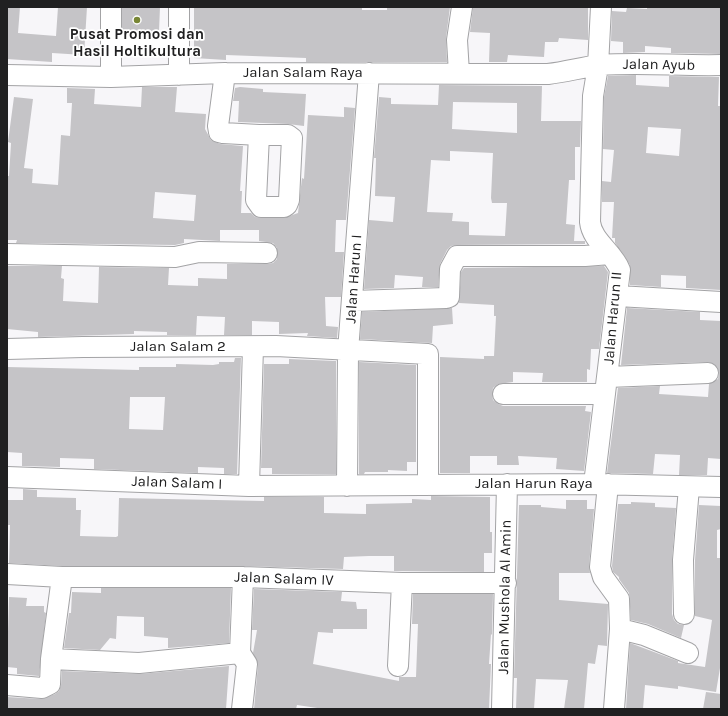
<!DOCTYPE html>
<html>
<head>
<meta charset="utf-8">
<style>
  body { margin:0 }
  #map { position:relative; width:728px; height:716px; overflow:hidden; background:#f7f6f9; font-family:Karla,sans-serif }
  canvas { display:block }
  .frame { position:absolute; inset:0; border:8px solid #202021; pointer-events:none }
</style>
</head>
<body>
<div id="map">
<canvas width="728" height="716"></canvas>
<div class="frame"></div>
</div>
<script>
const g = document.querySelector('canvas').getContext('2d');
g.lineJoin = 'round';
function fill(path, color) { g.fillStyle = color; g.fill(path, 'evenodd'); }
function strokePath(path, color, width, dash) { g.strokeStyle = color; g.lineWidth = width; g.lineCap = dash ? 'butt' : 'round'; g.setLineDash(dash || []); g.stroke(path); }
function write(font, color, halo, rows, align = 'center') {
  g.font = font + ' Karla,sans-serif'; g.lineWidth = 3.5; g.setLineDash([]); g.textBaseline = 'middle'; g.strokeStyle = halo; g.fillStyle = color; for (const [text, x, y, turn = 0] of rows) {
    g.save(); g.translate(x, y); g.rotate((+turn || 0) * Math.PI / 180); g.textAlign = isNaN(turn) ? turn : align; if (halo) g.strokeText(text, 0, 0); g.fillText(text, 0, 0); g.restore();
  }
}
fill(new Path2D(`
  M7,7H20L18,33L56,36L58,7H87L84,55L52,53V62L7,59Z
  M122,7H160L159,31L122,32Z
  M194,7H346L362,8V10H387V7H450L446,38L447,62H306V58L226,55V60L194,58Z
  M473,7H588V40L559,38L558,42H545L544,57L508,55L507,62H489L490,33L470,32Z
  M647,7H721V54L671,53V48L645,46V52L623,53V42L611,41L612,11L626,12L627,8L647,9Z
  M636,75V85L669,87V76L719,77L718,106H721V290L686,288V276L661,275V287L630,285V265L615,243V238H612L614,202H602V181L611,182L614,150L603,149L604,97L608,76ZM648,127L681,129L679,156L646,153Z
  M439,85L542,86L541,121H581L580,147H575V180H569L566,224L575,225L574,241H585V244L457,245L451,246L447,250L440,264L438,287H422L423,277L395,275L394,288L364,289L369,220L393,222L395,197L375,196L376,158H374L379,97L391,98V104L438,105ZM453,102L517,103V133L452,129ZM450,151L493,153L491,198L492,203H507L505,236L469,235V222L452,221L453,213L427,212L431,160L450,161Z
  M142,87H177L175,112L206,114L205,129L211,140L220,144L243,146L240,191H242L241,213H251L255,217L261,218H284L298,213L302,178L304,179L308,115L344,117V107L355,108L346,220H336L335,252H344L341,297H325L326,326L338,327L337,338L307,336L308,333L279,334V322L252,321V335H224L225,317L197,316L196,335H167V332L134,331V334L38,337V332L7,329V266H62L61,278L64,279L63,301L98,303L99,267L169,268L168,285L198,286V278L227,279V264H267L273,263L277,259V248L273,243L259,241V230H220V241L184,239V243L175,245L16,243L17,240H7V176H9L11,143L8,142L14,97L33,99L24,168L33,169L32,183L58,185L61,135L70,136L72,103H67V88L95,89L94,104L141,107ZM155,192L196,195L194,221L153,218Z
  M240,87L263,89V92L306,94L304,126L288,124L238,122L239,101H233L235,88Z
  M604,266L608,272L599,349H591L590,370L587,369V382H542L543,373L513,372V382L498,384L493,388L492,394L493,400L498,404L503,406H586L585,411L591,412L584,471L556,469L557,458L518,456L519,465H497V456H470V473H440V357L484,359V356H494L496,316H494V305L459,303L461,272L464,268Z
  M452,308L453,324L433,326L432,343L360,339L362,312Z
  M627,308L700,312V320L721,321V459L708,458L707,475H679L680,455L655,454L653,474L607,473L618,388L660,386L659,394L708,397L709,384L718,379L719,373L717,367L708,362L621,365Z
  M235,358H241L237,474H224V468L198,467V473L94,469V459L60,458V467L22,466V453L7,452V367L139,370V367H176V364L213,365L219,364V362H234ZM130,397H165L163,430L129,429Z
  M289,359L336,361V474H272V468H261L264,364H289Z
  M359,362L416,365V462H407V471L388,470V472H365L364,474H359Z
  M23,489L37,490V497H39L76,498V510H81L80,536L116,537L118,536L119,498L264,501V497H324V513L366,514V504L412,503V499L431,500V496L490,497V532H492V553H484V572L394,571V556H369L344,557L343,569L243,566H62L9,563L10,525H7V500H23Z
  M566,500H587V509H594L589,566L590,573H559V600L608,604L607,646L598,645L595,664L588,663L584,709H564L568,680L536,679L534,709H516L517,678H514L519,505H541V507L566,509Z
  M631,502L655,503V507L676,508L672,559V614L674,620L678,624L684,625L681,638L648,624L631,620L629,593L619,579V577L613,572L612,566L618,504H631Z
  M699,505L721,506V529L717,530V558H721V662L716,692L678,686V689L645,685L643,709H626L630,643L678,661V663L705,667L712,620L695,616V560Z
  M101,588H231L229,643L168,648V638L144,636V617L117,616L116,639L110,638L100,650L64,648L69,613H71L72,592L101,593Z
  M254,589L342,592L341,601L356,602L357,609H367V629H333V633L318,632L313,664L399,681V677H416L418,624H412L413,594H493L492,635L491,634L489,664H491L489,709H324L297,705L296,709H254L258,665L253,653L257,630H252Z
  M9,597L27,598L26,606H44V612L46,613L39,676L17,674V668L7,667Z
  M229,666L226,709H7V697L41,699L55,694L59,691L61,685L62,671L140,674Z
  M706,692L721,694L720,709H703Z`), '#c5c4c7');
const minor = new Path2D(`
  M111,7V77
  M179,7V75
  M111,44L178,42
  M225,73L218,126L219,132L223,133L259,135L256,200L261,207H284L287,205L289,200L292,138L288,135H259
  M459,73L457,40L462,7
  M7,75L111,77L225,73L548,74C566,72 583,67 600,65C640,62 681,66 721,65
  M7,254L175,257L199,252L267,253
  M618,296L721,302
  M353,301L446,298L449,297L450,269L457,256H585L610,254
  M7,349L83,347L276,346L428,354V484
  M608,377L708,373
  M503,394H605
  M7,477L249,486L594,484L721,487
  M594,484L620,270C613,252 592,241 590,222L593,96L598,66L601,7
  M608,484L600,567L603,577L619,599L620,629L614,709
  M249,486L253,347
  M347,486L348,351L369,73
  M7,574L62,577H243L402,583H506
  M684,614L683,560L689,487
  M620,629L644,635L688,653
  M51,659L139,663L240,653
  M398,666L402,583
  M7,685L42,688L50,684L51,659L62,577
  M242,709L247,664L240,653L243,577
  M502,709L507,484`);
strokePath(minor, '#a3a3a5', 22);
strokePath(minor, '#fff', 20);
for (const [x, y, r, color] of [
  [137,20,4,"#788635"]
]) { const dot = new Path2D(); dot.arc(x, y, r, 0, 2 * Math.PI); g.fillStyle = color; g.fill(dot); strokePath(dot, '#fff', 1.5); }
write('bold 15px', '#202021', '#fff', [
  ["Pusat Promosi dan",137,35],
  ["Hasil Holtikultura",137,52]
]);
write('15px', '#202021', '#fff', [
  ["Jalan Ayub",659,65,1],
  ["Jalan Salam Raya",303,73],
  ["Jalan Harun I",354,279,-86],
  ["Jalan Harun II",613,318,-85],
  ["Jalan Salam 2",178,347],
  ["Jalan Salam I",177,483,2],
  ["Jalan Harun Raya",534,484],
  ["Jalan Salam IV",284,579,2],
  ["Jalan Mushola Al Amin",505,597,-89]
]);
</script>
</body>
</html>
